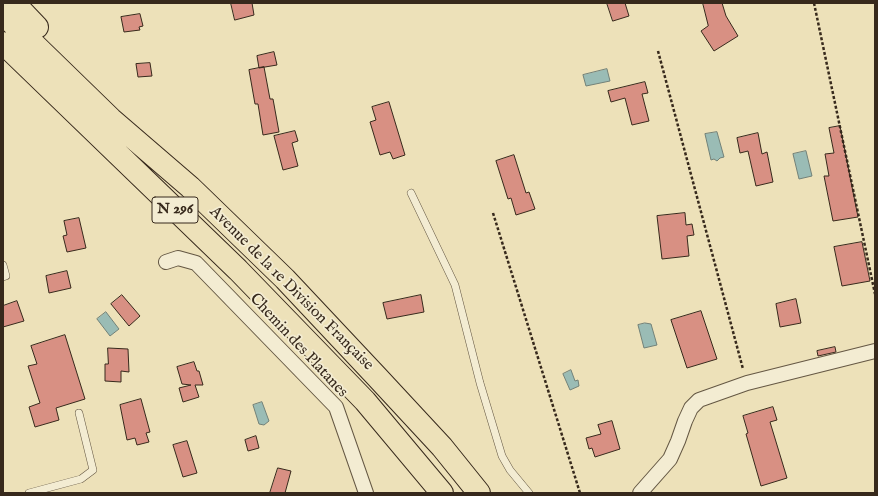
<!DOCTYPE html>
<html>
<head>
<meta charset="utf-8">
<style>
  body { margin:0 }
  #map { position:relative; width:878px; height:496px; overflow:hidden; background:#ede1b9; font-family:"IM FELL English",serif }
  canvas { display:block }
  .frame { position:absolute; inset:0; border:4px solid #37291c; pointer-events:none }
</style>
</head>
<body>
<div id="map">
<canvas width="878" height="496"></canvas>
<div class="frame"></div>
</div>
<script>
const g = document.querySelector('canvas').getContext('2d');
g.lineJoin = 'round';
function fill(path, color) { g.fillStyle = color; g.fill(path, 'evenodd'); }
function strokePath(path, color, width, dash) { g.strokeStyle = color; g.lineWidth = width; g.lineCap = dash ? 'butt' : 'round'; g.setLineDash(dash || []); g.stroke(path); }
function write(font, color, halo, rows, align = 'center') {
  g.font = font + ' "IM FELL English",serif'; g.lineWidth = 3.5; g.setLineDash([]); g.textBaseline = 'middle'; g.strokeStyle = halo; g.fillStyle = color; for (const [text, x, y, turn = 0] of rows) {
    g.save(); g.translate(x, y); g.rotate((+turn || 0) * Math.PI / 180); g.textAlign = isNaN(turn) ? turn : align; if (halo) g.strokeText(text, 0, 0); g.fillText(text, 0, 0); g.restore();
  }
}
const water = new Path2D(`
  M607,69L610,81L586,86L583,75Z
  M717,132L724,157L720,158L717,161L714,159L711,160L705,134Z
  M806,151L812,176L799,179L793,154Z
  M106,312L119,329L110,336L97,319Z
  M645,323L651,324L657,345L644,348L638,325Z
  M571,370L575,381L578,380L579,386L570,390L563,374Z
  M262,402L269,421L264,425L259,424L253,405Z`);
fill(water, '#9abcb5');
strokePath(water, '#728178', 1);
const building = new Path2D(`
  M231,3H252L254,15L235,20Z
  M607,3H625L629,16L613,21Z
  M703,3H722L726,16L738,36L714,51L701,31L708,26Z
  M140,14L143,26L139,27L140,30L124,32L121,17Z
  M274,52L277,65L259,68L257,56Z
  M150,63L152,76L138,77L136,64Z
  M264,67L270,99H273L279,132L263,135L258,104H255L249,70Z
  M645,82L648,93L642,94L649,121L632,125L625,98L611,102L608,91Z
  M389,102L405,155L393,159L390,152L380,155L370,122L376,120L372,107Z
  M840,126L858,217L833,221L824,176H829L825,154L834,153L829,128Z
  M295,131L298,141L292,143L298,166L283,170L274,136Z
  M758,133L762,154L767,152L773,182L756,186L748,151L740,153L737,138Z
  M514,155L526,193L529,192L535,209L516,215L511,198L508,199L496,161Z
  M685,213L686,225L692,224L694,235L687,236L689,256L662,259L657,216Z
  M79,218L86,248L67,252L63,236L67,235L64,221Z
  M862,242L870,281L842,286L834,247Z
  M67,271L71,288L49,293L46,276Z
  M122,295L140,316L129,326L111,304Z
  M421,295L424,312L387,319L383,303Z
  M796,299L801,323L780,327L776,304Z
  M17,301L24,321L3,327V306Z
  M701,311L717,359L687,368L671,320Z
  M65,335L85,399L56,408L59,420L35,427L29,407L40,403L28,366L37,364L31,346Z
  M835,347L836,352L818,356L817,351Z
  M108,348L128,349L129,372L121,371V382L105,381V364H108Z
  M194,362L197,371H199L203,385H195L199,397L183,402L179,388L191,385L182,384L177,367Z
  M141,399L150,432L146,433L149,442L137,445L135,438L127,440L120,405Z
  M773,407L777,420L770,422L787,478L761,486L746,434L748,433L743,416Z
  M612,421L620,449L595,457L592,448L589,449L586,438L601,434L598,425Z
  M256,436L259,448L248,451L245,440Z
  M187,441L197,473L183,477L173,445Z
  M278,468L291,471L285,493H270Z`);
fill(building, '#d89083');
strokePath(building, '#37291c', 1);
const service = new Path2D(`
  M411,193L455,285L480,383L502,456L510,470L529,493
  M3,265L6,276L3,277
  M29,493L81,479L93,470L79,413`);
const minor = new Path2D(`
  M166,262L178,258L196,263L336,407L366,493
  M640,493L670,459L678,441L685,421L691,408L699,400L747,383L875,351`);
const trunk = new Path2D(`
  M14,3L37,27
  M3,14L111,119L190,187L285,279L378,378L442,447L479,493
  M3,43L238,270L365,401L442,493`);
strokePath(service, '#645743', 8);
strokePath(minor, '#645743', 16);
strokePath(trunk, '#37291c', 24);
strokePath(new Path2D(`
  M814,3L875,294
  M658,51L743,369
  M493,213L580,493`), '#37291c', 2.5, [3, 2]);
strokePath(service, '#f3ecd2', 7);
strokePath(minor, '#f3ecd2', 14);
strokePath(trunk, '#ede1b9', 22);
for (const [x, y, w] of [
  [175,210,46]
]) { const box = new Path2D(); box.roundRect(x - w / 2, y - 13, w, 26, 3); g.fillStyle = '#f3ecd2'; g.fill(box); strokePath(box, '#37291c', 1); }
write('bold 15px', '#37291c', null, [
  ["N 296",175,210]
]);
write('16px', '#37291c', '#f3ecd2', [
  ["Avenue de la 1e Division Française",291,289,45],
  ["Chemin des Platanes",298,346,47]
]);
</script>
</body>
</html>
